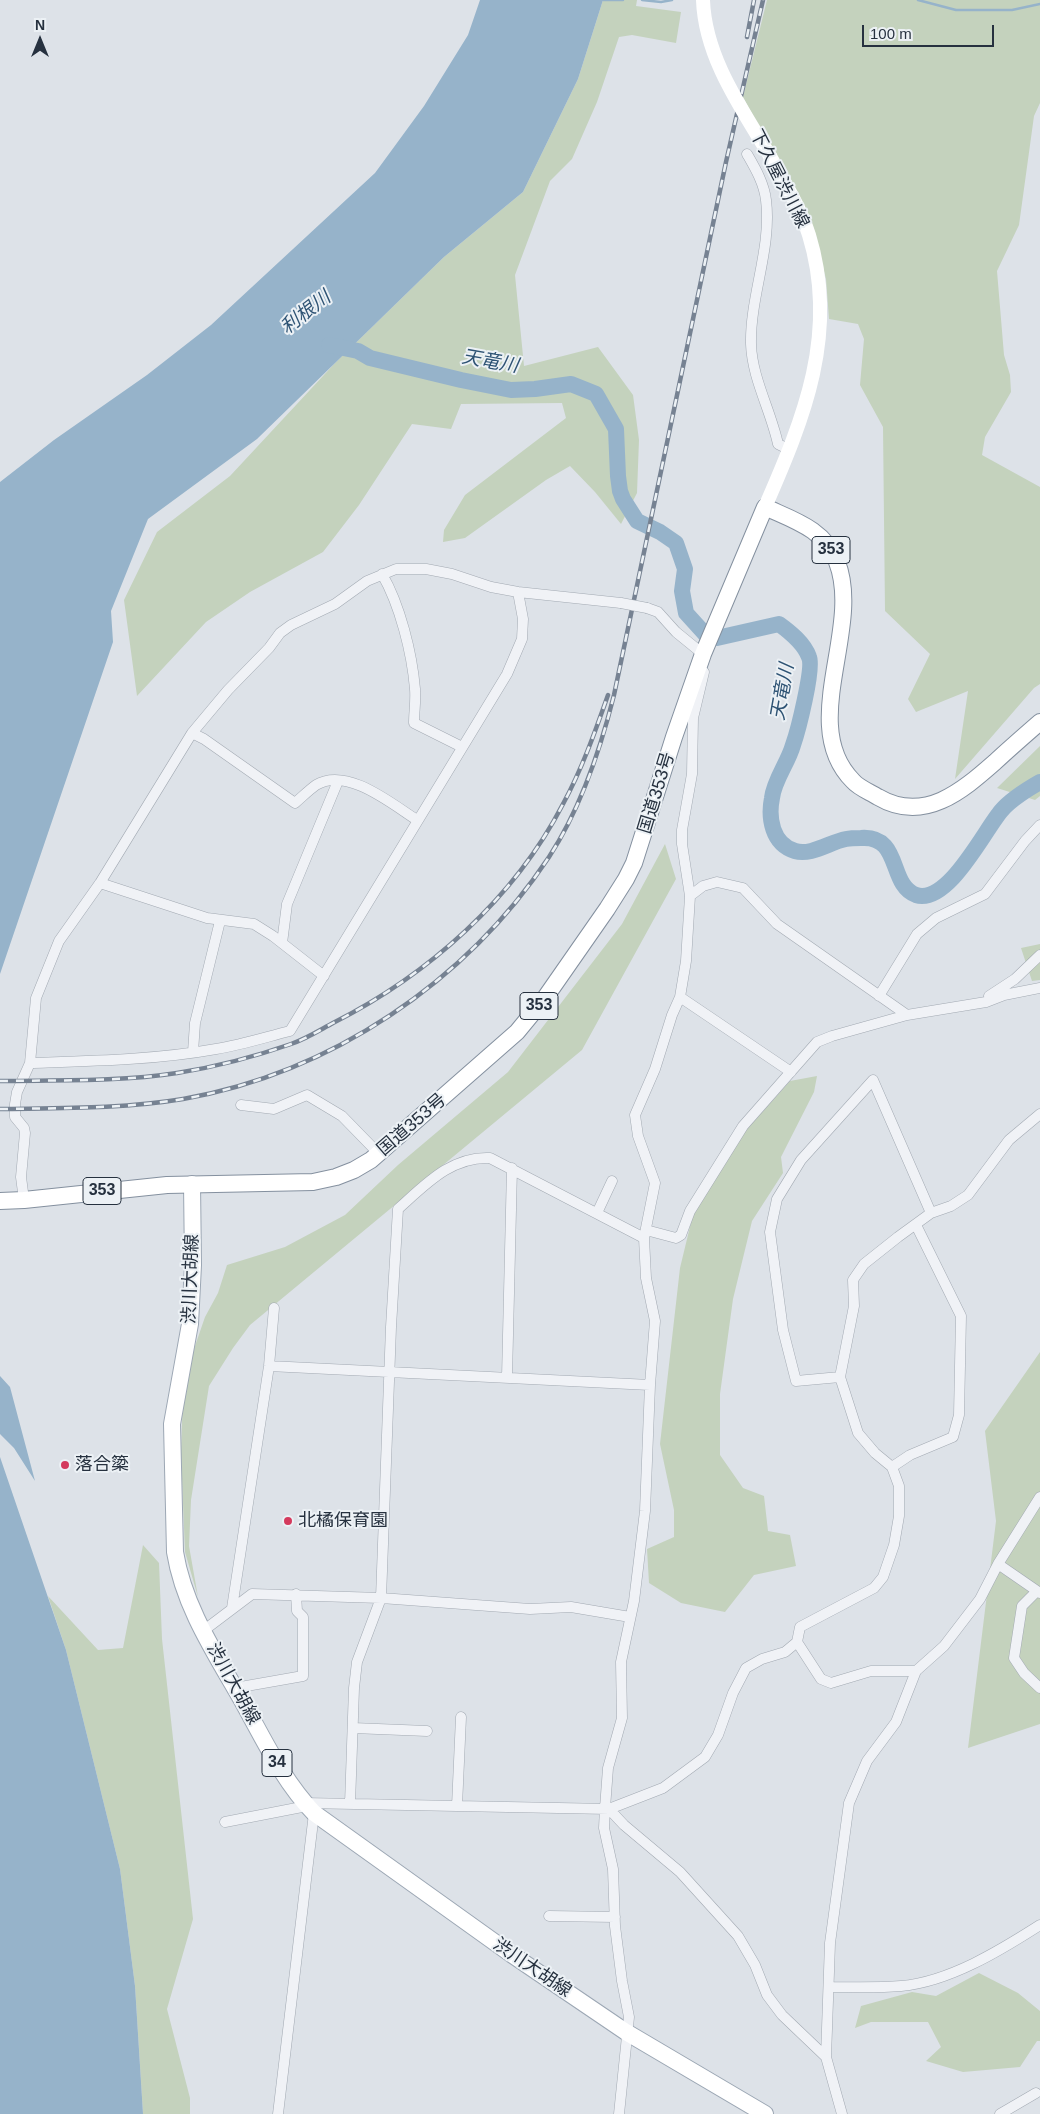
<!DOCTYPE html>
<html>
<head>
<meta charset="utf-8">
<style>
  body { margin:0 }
  #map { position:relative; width:1040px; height:2114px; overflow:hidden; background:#dde2e8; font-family:Arial,sans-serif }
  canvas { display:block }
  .north { position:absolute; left:15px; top:15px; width:50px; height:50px; -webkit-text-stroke:4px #ecf1f5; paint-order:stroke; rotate:0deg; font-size:14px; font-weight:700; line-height:20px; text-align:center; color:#26313f }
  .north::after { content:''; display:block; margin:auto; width:18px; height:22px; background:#26313f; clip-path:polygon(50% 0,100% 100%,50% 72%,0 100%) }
  .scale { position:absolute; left:862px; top:25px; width:132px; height:22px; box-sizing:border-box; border:2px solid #26313f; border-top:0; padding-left:6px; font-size:15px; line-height:18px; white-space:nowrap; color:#26313f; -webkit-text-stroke:4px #ecf1f5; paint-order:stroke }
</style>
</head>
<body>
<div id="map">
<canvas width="1040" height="2114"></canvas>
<div class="north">N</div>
<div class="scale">100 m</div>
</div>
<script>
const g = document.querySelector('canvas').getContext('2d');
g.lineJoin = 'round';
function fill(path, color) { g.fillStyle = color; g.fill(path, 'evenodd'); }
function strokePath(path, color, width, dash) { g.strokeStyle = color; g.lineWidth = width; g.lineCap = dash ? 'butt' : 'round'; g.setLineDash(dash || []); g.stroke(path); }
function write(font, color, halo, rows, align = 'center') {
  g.font = font + ' Arial,"Noto Sans JP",sans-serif'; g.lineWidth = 4; g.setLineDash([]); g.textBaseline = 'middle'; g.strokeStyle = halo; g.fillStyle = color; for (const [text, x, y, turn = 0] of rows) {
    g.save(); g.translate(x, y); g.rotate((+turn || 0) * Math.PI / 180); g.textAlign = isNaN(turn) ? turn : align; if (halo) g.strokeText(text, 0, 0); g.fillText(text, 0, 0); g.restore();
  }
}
fill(new Path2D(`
  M603,0H637L636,6L681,12L676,43L632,35L619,37L597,102L572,159L550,181L515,275L524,366L598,347L633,395L639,440L637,493L621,524L595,492L570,466L546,480L465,538L443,542L444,530L465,495L566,418L562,403L461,404L451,429L412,424L359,505L323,552L250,592L206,622L137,696L124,600L157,532L230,476L336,362L444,257L523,192L578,79Z
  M767,0H1040V103L1034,116L1019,225L997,271L1004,355L1010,375L1011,392L985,437L982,455L1040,487V684L1034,688L955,779L968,691L916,712L908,699L930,654L885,611L883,427L860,385L864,339L858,324L829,319L826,279L813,229L743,97Z
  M1040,746V796L1035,800L997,788Z
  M665,844L676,879L582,1050L250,1325L233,1348L209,1386L191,1500L189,1546L198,1597L185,1552L181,1454L183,1392L195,1346L205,1317L218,1293L227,1265L285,1247L345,1215L398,1165L508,1072L622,924Z
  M1040,944V980L1032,981L1021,948Z
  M817,1076L814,1092L781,1157L783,1173L752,1221L733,1299L720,1394V1455L743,1488L764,1496L768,1531L790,1535L796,1566L754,1575L725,1612L681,1603L649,1583L647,1549L674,1537V1510L660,1444L680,1268L694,1210L744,1132L790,1081Z
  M1040,1352V1724L968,1748L996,1521L985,1431Z
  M143,1545L159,1563L162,1639L193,1919L167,2009L190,2098V2114H143L135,1986L120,1869L66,1650L48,1596L98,1650L123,1648Z
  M979,1973L1018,1993L1040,2011V2041H1037L1020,2067L963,2072L926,2061L941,2047L928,2022H871L855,2028L861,2006L912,1992L936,1996Z`), '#c4d2bd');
fill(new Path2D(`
  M480,0H603L578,79L523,192L444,257L257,439L148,519L111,611L113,642L0,974V482L54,440L147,375L211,325L375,173L424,106L468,35Z
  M0,1376L10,1387L35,1481L14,1448L0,1434Z
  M0,1457L66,1650L120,1869L135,1986L143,2114H0Z`), '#96b3ca');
strokePath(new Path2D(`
  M603,0H623
  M642,0L661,2L672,0
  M918,0L956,10H1012L1040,4`), '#96b3ca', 2.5);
strokePath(new Path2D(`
  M329,345L358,351L370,358L461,380L511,390L535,389L571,384L596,394L616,429L618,476L620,491L623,499L637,521L660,532L676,543L685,569L682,591L686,613L705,634L717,638L779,624C790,632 804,643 809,657C814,668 798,731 793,745C788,763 774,780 772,798C768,818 772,844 795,851C811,856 830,842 846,839C851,838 856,838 861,838C902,835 888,885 916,895C948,905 984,831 1001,811C1011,799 1026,790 1040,782`), '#96b3ca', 16);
const minor = new Path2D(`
  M747,154C755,168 764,183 766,200C772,248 750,296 751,344C752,378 771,411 778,444L790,450
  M382,574C400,605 412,653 415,689C416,700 414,712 414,723L462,747
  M647,608L658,612L676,632L703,654L704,657
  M192,733L204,739L295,803C302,797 309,790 316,785C347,766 393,805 417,820
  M100,883L207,918L254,924L273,936L324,976
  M690,896L703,886L717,882L743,888L777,924L907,1015
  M282,943L287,904L338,781
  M879,996L917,934L936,918L985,894L1025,841L1040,825
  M989,996L1015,979L1040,955
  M680,997L791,1072
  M193,1052L195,1023L220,921
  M30,1063C91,1061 155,1060 216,1049C241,1045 266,1037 290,1031L507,674L522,639L523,619L518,592
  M241,1105L274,1109L307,1095L342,1116L379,1154
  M24,1200L21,1177L25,1133L24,1128L15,1117V1104L17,1092L30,1063L36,998L59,941L100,883L192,733L228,690L269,648L280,633L291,625L335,604L367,581L396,569H426L452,574L491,587L518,592L621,603
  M597,1213L612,1181
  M646,1230L676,1238L681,1235L690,1211L743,1126L817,1042L832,1036L907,1015L986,1002L1004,995L1040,988
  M269,1366L650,1385
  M507,1377L512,1168
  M840,1377L796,1381L783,1330L770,1232L777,1199L801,1160L873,1080L931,1213
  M892,1467L910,1455L953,1437L959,1415L961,1316L916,1225
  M998,1564L1040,1593
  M1037,1591L1022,1606L1014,1658L1024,1673L1040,1688
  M232,1608L269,1366L274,1308
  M203,1631L252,1594L381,1598L530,1609L571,1607L630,1617
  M797,1642L821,1679L831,1683L871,1671H916
  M235,1688L303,1676V1617L297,1611L296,1594
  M353,1728L427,1731
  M304,1803L609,1809L663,1788L705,1757L718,1735L733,1693L746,1668L762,1659L785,1652L797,1642L800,1627L874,1588L883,1577L894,1545L899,1516V1486L892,1467L875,1453L858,1433L840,1377L854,1306L853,1280L864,1264L898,1237L931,1213L951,1206L968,1195L1009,1140L1040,1114
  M350,1804L354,1688L357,1662L381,1598L391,1327L398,1209C425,1185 451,1156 490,1158L644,1238
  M457,1806L461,1717
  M609,1809L624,1825L680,1872L738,1936L755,1965L767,1995L782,2015L826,2057L842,2114
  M225,1822L307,1806
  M549,1916L615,1917
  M829,1987C853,1987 877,1988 901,1986C949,1982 1001,1950 1040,1925
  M826,2057L830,1943L849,1803L867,1761L896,1722L916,1671L944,1646L980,1599L998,1564L1040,1497
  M278,2114L314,1813
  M619,2114L629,2017L622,1981L615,1926L613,1869L604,1828L605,1808L608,1768L622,1718L621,1662L634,1601L645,1511L650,1385L655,1321L646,1278L644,1238L655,1183L638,1136L635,1115L655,1069L672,1015L680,997L686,961L690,896L682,844V830L692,774L693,718L704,672
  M1000,2114L1036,2093`);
const primary = new Path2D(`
  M192,1184L193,1265L190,1324L172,1424L175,1552C184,1608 217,1656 244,1704C265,1742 284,1782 314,1813L511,1954L626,2032L765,2114`);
const trunk = new Path2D(`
  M0,1201L24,1200L167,1185L313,1182L336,1177L354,1170L371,1160L517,1032L545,998L607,909L626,879L634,863L674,737L703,654L765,507C793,520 825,529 837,562C863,629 797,725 853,781C859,788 870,792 878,797C924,824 962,791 995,762C1010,748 1025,735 1040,722`);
strokePath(minor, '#a2a9b2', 11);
strokePath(primary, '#9ca7b4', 18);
strokePath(trunk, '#84909f', 18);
strokePath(minor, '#f0f2f6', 10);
strokePath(new Path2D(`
  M765,507C804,418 839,333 809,235C800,207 784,182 770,156`), '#fff', 14);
strokePath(primary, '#fff', 16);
strokePath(trunk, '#fff', 16);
const rail = new Path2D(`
  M747,37L754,0
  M0,1081C59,1080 119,1082 177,1073C215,1067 254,1057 291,1044C306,1039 320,1030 333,1023C428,975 514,899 563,804C582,769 595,732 608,695
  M0,1109C61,1108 123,1109 183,1099C331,1073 466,982 549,857C581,808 600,751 614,695L726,162L763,0`);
strokePath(rail, '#768292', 4.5);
strokePath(rail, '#ecf1f5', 2.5, [8]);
const minorBridge = new Path2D(`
  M621,603L647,608`);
strokePath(minorBridge, '#a2a9b2', 11, []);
strokePath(minorBridge, '#f0f2f6', 10);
strokePath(new Path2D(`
  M703,0C705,58 742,109 770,156`), '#fff', 14);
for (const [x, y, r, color] of [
  [65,1465,5,"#d43a5d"],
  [288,1521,5,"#d43a5d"]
]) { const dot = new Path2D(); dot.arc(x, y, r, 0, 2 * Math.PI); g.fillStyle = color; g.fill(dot); strokePath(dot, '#ecf1f5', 2); }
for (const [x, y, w] of [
  [831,550,38],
  [539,1006,38],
  [102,1191,38],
  [277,1763,30]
]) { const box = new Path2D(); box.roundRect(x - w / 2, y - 13.5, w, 27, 4); g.fillStyle = '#ecf1f5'; g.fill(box); strokePath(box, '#26313f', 1); }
write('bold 16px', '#26313f', null, [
  ["353",831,550],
  ["353",539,1006],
  ["353",102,1191],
  ["34",277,1763]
]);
write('18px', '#26313f', '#ecf1f5', [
  ["下久屋渋川線",779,179,63],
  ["国道353号",657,793,-73],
  ["国道353号",412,1125,-41],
  ["渋川大胡線",191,1279,-88],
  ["渋川大胡線",233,1684,61],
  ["渋川大胡線",532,1968,34]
]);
write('18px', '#26313f', '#ecf1f5', [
  ["落合簗",75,1465],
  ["北橘保育園",298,1521]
], 'left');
write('italic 19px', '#2e5374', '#ecf1f5', [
  ["利根川",306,313,-38],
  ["天竜川",490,362,10],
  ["天竜川",783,692,-80]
]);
</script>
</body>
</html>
